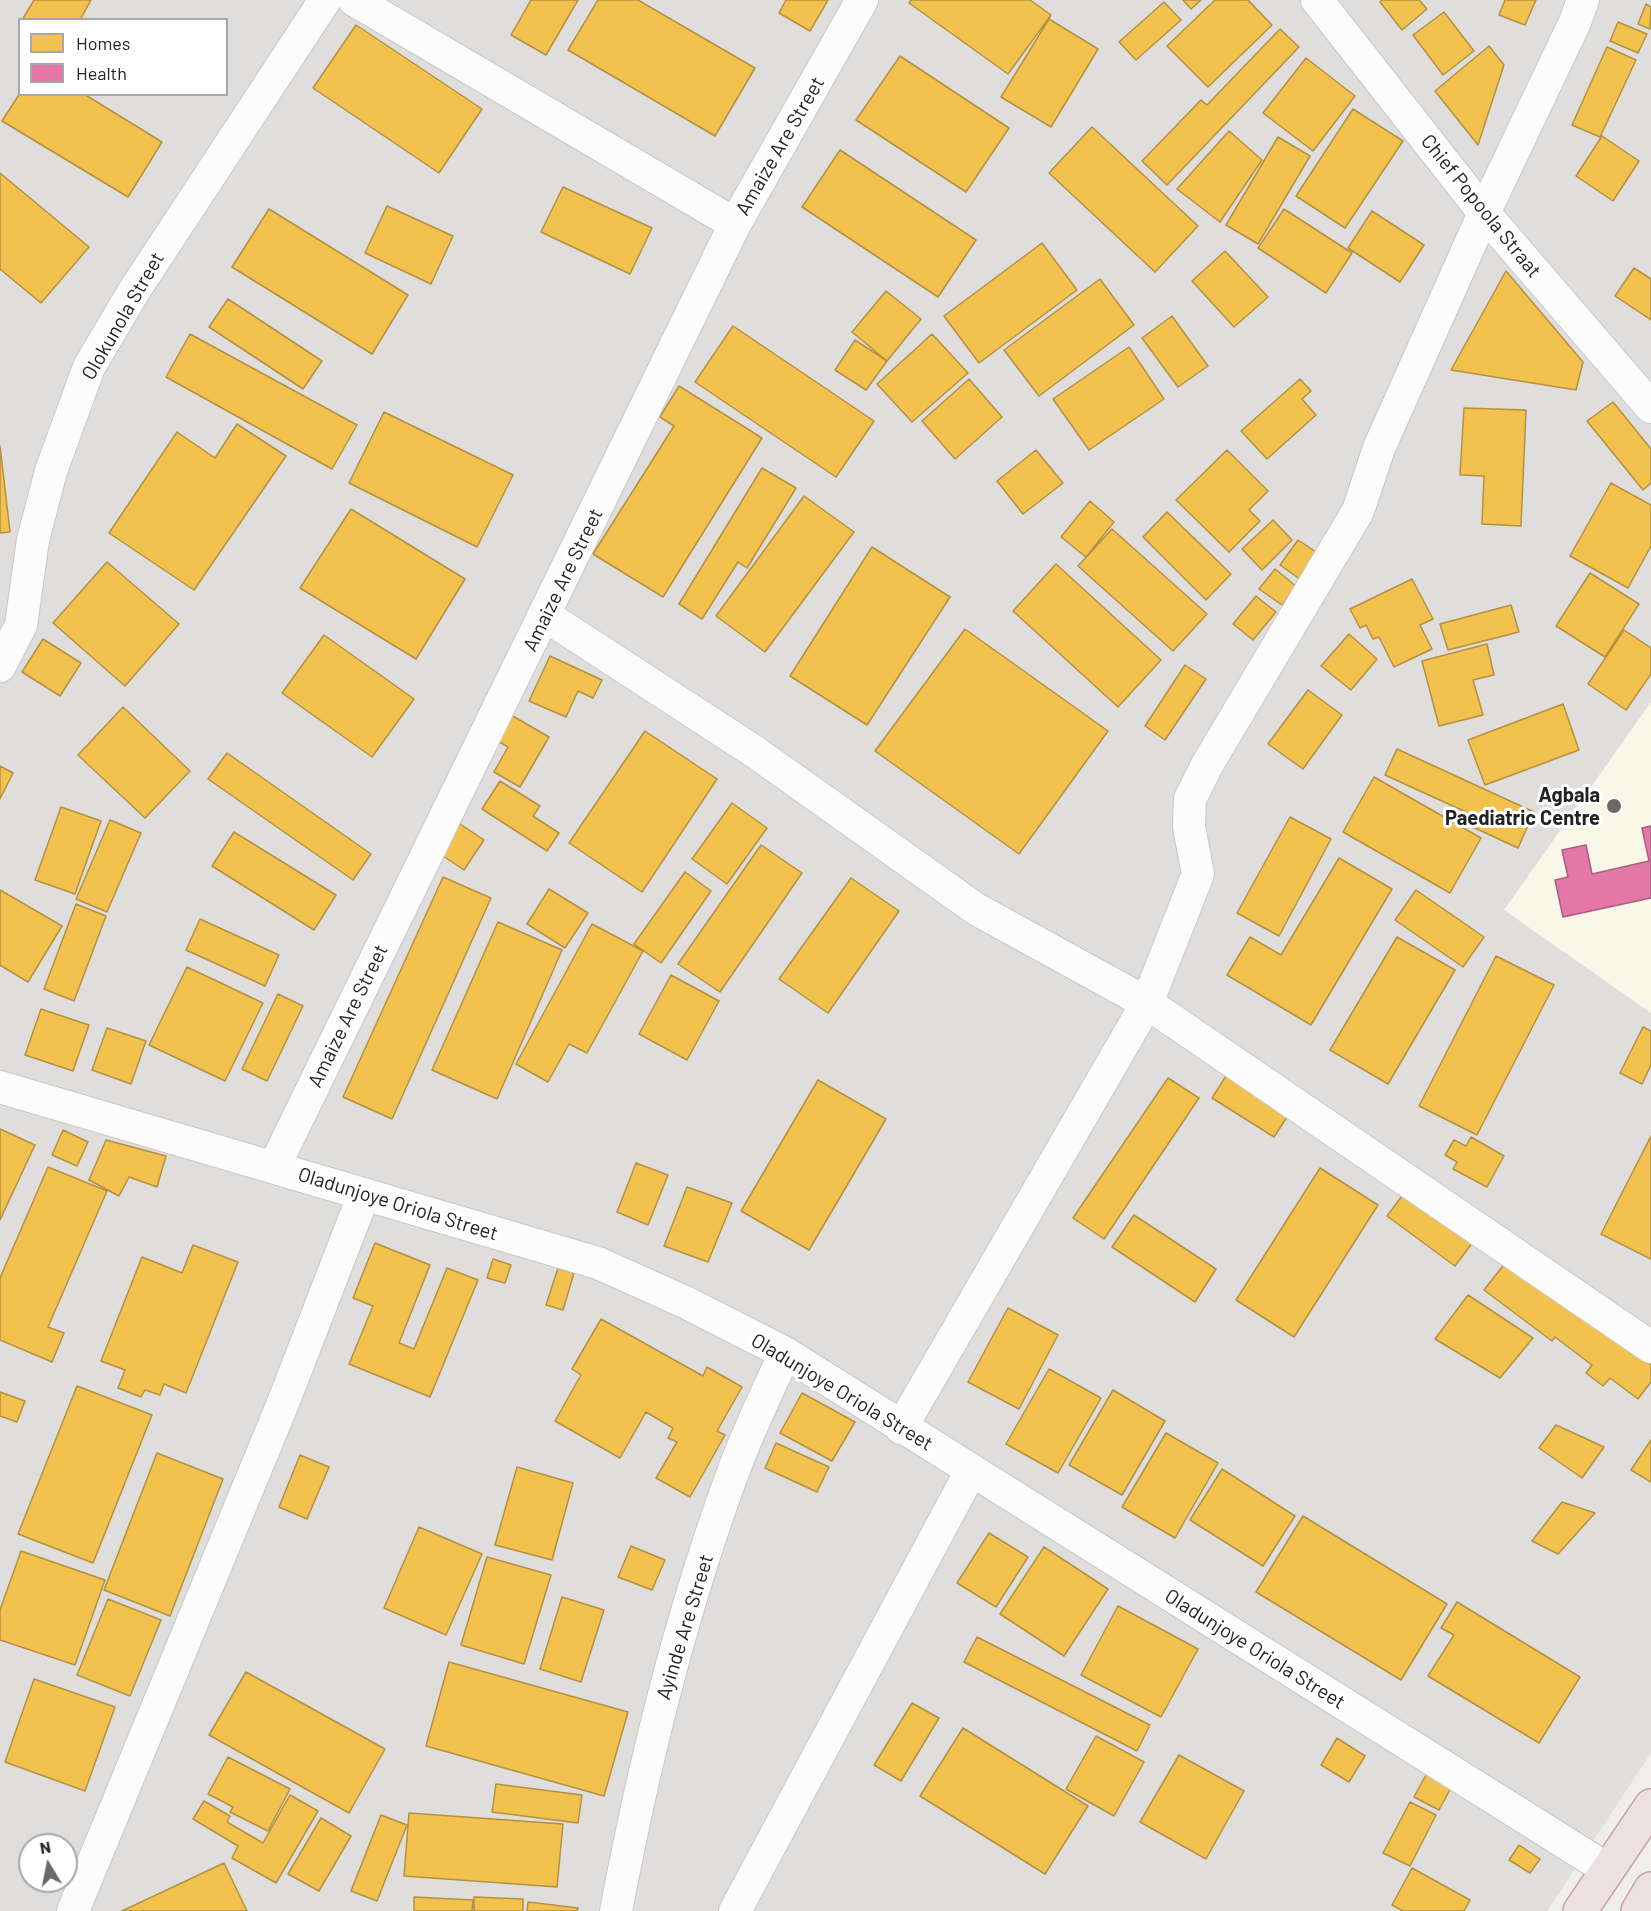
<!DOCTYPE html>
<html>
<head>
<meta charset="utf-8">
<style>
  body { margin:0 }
  #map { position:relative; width:1651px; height:1911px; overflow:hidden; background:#f0eeeb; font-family:Barlow,sans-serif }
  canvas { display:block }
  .legend { position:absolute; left:18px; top:18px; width:210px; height:78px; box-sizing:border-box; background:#fff; border:2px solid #a7a7a7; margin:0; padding:8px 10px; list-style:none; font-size:18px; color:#222 }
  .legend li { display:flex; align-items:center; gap:12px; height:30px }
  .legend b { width:30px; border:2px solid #a7a7a7 }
  .north { position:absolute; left:18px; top:1833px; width:60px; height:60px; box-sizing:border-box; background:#fff; border:2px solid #a7a7a7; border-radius:50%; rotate:350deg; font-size:16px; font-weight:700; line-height:24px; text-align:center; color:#222 }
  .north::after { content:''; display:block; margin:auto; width:21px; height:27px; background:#6a6968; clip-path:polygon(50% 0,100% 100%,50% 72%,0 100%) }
</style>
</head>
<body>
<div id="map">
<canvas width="1651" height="1911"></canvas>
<ul class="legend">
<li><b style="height:16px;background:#f2c14e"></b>Homes</li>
<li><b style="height:16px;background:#e377a8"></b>Health</li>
</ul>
<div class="north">N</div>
</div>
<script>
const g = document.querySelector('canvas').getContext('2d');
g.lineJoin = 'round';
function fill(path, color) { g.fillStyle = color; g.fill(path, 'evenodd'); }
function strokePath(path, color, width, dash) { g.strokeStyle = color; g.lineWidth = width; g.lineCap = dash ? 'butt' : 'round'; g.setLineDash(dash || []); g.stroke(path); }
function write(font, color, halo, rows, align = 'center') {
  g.font = font + ' Barlow,sans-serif'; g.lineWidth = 6; g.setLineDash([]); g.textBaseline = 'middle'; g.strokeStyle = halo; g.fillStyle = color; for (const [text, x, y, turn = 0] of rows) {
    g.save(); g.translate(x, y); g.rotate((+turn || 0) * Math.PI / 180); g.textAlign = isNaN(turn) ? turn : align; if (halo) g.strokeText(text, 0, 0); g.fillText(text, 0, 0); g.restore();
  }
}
fill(new Path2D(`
  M0,0H1651V1753L1547,1911H0ZM20,20H226V94H20ZM30,1845H66V1881H30Z`), '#dfdedc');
fill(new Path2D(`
  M1651,702V1013L1504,910Z`), '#f8f7e8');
const homes = new Path2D(`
  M34,0H91L80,20H22Z
  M531,0H578L546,55L511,35Z
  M598,0H638L755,68L715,136L568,50Z
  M786,0H828L810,31L779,13Z
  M911,0H1030L1051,15L1008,74L909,3Z
  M1183,0H1201L1191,9Z
  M1215,0H1248L1272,25L1208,87L1167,46Z
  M1382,0H1419L1427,9L1402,30L1380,2Z
  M1505,0H1536L1525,25L1499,15Z
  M1164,2L1181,20L1136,60L1119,42Z
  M1646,4L1651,7L1650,29L1638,24Z
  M1444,12L1474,51L1443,75L1413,35Z
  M1049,19L1098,49L1051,127L1001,97Z
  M1618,22L1647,34L1638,53L1610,41Z
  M356,25L482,109L439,173L313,88Z
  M1280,29L1299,47L1167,185L1142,161L1201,100L1207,105Z
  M1489,46L1504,65L1478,145L1435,91Z
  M1607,47L1636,60L1600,137L1572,125Z
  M900,56L1009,128L966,192L856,120Z
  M1306,58L1355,96L1313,151L1263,113Z
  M20,93L84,94L162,142L128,197L2,121Z
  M1353,109L1403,141L1345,228L1296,196Z
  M1092,127L1198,226L1155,272L1049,173Z
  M1229,131L1262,160L1220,222L1177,189Z
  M1602,136L1639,161L1613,201L1576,176Z
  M1278,137L1310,156L1258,244L1226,225Z
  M840,150L976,240L938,297L802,207Z
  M0,173L89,247L41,303L0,269Z
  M563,187L652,228L630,274L541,232Z
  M387,206L453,236L431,284L365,253Z
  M269,209L408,295L372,354L232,267Z
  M1284,209L1352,253L1326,293L1258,248Z
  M1372,211L1424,245L1400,282L1348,248Z
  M1042,243L1077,290L979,363L944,316Z
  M1225,251L1268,297L1234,327L1192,281Z
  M1634,268L1651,279V320L1615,296Z
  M1506,271L1583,362L1576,390L1451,370Z
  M1100,279L1134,325L1039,396L1004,350Z
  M886,291L921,319L887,361L852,332Z
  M228,299L322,361L303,389L209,327Z
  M1172,316L1208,366L1178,387L1142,338Z
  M733,326L874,421L836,477L695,382Z
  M190,334L357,425L332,469L166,377Z
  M932,334L968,373L912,422L877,384Z
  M855,340L887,361L866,390L835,370Z
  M1129,347L1164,399L1089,450L1053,399Z
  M969,379L1002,417L955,459L922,421Z
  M1300,379L1311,391L1302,399L1316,415L1267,459L1241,431Z
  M679,386L762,438L663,597L593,554L674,426L660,417Z
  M1613,402L1651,449V483L1643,490L1587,421Z
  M1464,408L1526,410L1521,526L1482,524L1484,476L1460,475Z
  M384,412L513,475L477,547L349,483Z
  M237,424L286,456L194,590L109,533L177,432L215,458Z
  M0,446L10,532L0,533Z
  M1036,450L1063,483L1023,514L997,481Z
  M1227,450L1268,491L1249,510L1260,521L1229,552L1176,500Z
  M762,468L796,488L747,568L738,562L702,619L679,604Z
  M1611,483L1651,505V546L1628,588L1570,556Z
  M804,496L854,532L765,652L716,616Z
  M1090,501L1114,522L1086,557L1061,537Z
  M351,509L465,579L416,659L300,588Z
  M1167,512L1231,574L1206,600L1143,537Z
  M1273,520L1292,540L1262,570L1242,549Z
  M1112,529L1207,614L1173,651L1078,566Z
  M1298,540L1319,554L1301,580L1280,565Z
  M872,547L950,597L867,725L790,676Z
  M107,562L179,624L125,686L53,623Z
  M1056,564L1161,660L1118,707L1013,611Z
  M1275,569L1296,586L1282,605L1259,589Z
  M1590,573L1639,604L1605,657L1556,626Z
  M1412,579L1433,619L1420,625L1432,649L1394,667L1379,637L1373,639L1366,625L1360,628L1350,609Z
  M1256,596L1276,612L1253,640L1233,624Z
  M1511,605L1519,632L1448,650L1440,624Z
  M965,629L1108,731L1019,854L875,751Z
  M1624,630L1651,648V674L1626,710L1588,684Z
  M1349,634L1377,659L1351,690L1321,666Z
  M324,635L414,699L372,757L282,693Z
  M43,639L81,663L60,696L22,672Z
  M1487,644L1494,675L1473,680L1483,715L1439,726L1422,661Z
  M550,656L602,680L593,698L578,691L566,717L529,701Z
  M1185,665L1206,679L1165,740L1145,726Z
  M1308,690L1342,715L1303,769L1268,744Z
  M1563,704L1579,750L1485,785L1468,740Z
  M123,707L190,771L145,818L78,755Z
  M511,715L549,737L520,787L494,772L508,747L496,740Z
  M645,731L717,779L642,892L569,843Z
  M1397,749L1534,812L1518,848L1464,823L1468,813L1385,775Z
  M227,753L371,854L353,880L208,779Z
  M0,766L13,773L0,799Z
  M1374,777L1481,838L1450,893L1343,832Z
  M500,781L540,806L533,816L559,833L547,851L482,809Z
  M732,803L767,828L727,884L692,859Z
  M61,807L101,821L75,894L35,880Z
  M1290,817L1331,839L1279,936L1237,913Z
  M110,820L141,833L107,912L76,899Z
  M460,824L484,840L464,870L440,854Z
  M234,832L336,895L314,930L212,866Z
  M761,845L802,873L720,992L678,964Z
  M1339,858L1392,889L1311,1025L1227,975L1250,937L1281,955Z
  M685,872L711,891L661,963L634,944Z
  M443,877L491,898L392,1119L343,1097Z
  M851,878L899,911L828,1013L779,979Z
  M549,889L588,913L565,948L527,924Z
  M0,890L62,926L28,982L0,965Z
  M1416,890L1484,937L1463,967L1395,920Z
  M76,904L106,916L74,1001L44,989Z
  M200,919L279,955L265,986L186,950Z
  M498,922L562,950L497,1099L432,1070Z
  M592,924L643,951L587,1053L569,1044L548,1082L516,1064Z
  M1397,937L1455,970L1388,1084L1330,1050Z
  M1496,956L1554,985L1477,1135L1419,1106Z
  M187,967L263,1003L225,1081L149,1045Z
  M671,975L719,1001L687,1060L639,1034Z
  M278,994L303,1006L267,1081L242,1069Z
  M41,1009L89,1025L73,1071L25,1055Z
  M1643,1027L1651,1031V1065L1642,1084L1620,1073Z
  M107,1028L146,1041L131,1084L92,1070Z
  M1226,1076L1289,1114L1274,1137L1212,1098Z
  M1168,1078L1199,1098L1104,1239L1073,1218Z
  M818,1080L886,1119L809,1250L741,1211Z
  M0,1129L35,1145L0,1220Z
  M63,1130L88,1142L77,1166L52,1155Z
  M1651,1136V1259L1601,1234Z
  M1471,1137L1504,1156L1487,1187L1453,1169L1457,1162L1445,1155L1454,1140L1466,1146Z
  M106,1140L166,1156L157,1187L129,1177L119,1196L89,1180Z
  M636,1163L668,1175L648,1225L617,1212Z
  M48,1167L107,1191L48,1327L64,1333L52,1362L0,1340V1278Z
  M1320,1168L1378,1205L1294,1337L1236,1300Z
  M687,1187L732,1203L708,1262L664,1246Z
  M1405,1192L1473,1242L1455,1266L1387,1216Z
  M1134,1215L1216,1269L1195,1302L1112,1247Z
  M375,1243L430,1265L399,1343L414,1349L447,1268L478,1280L430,1397L349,1364L373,1306L353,1298Z
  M193,1245L238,1262L186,1393L164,1384L160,1395L145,1390L141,1397L118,1388L125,1370L101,1361L142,1257L182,1273Z
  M1509,1258L1651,1365V1382L1638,1399L1610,1378L1603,1386L1586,1373L1592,1365L1555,1337L1552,1341L1484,1290Z
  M493,1259L511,1265L505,1283L487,1278Z
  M558,1268L574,1273L563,1310L546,1305Z
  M1468,1295L1533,1338L1500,1378L1435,1339Z
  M1008,1308L1058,1335L1019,1409L968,1382Z
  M601,1319L703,1376L707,1367L742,1387L717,1431L725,1435L690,1497L656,1478L677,1442L668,1438L673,1428L646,1412L620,1458L555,1421L581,1375L572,1369Z
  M1049,1369L1101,1398L1058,1473L1006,1444Z
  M77,1386L152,1415L93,1563L18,1534Z
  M1113,1390L1165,1421L1122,1495L1069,1465Z
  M0,1392L25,1401L17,1422L0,1416Z
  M802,1393L855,1422L832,1461L780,1433Z
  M1556,1425L1604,1447L1582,1478L1539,1448Z
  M1166,1433L1218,1463L1175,1538L1122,1507Z
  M1651,1440V1482L1631,1470Z
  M776,1443L829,1467L817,1492L765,1468Z
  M157,1453L223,1479L170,1616L104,1590Z
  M300,1455L329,1467L307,1519L279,1507Z
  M517,1467L573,1483L552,1560L495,1545Z
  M1222,1469L1295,1516L1263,1566L1190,1520Z
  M1562,1502L1595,1513L1558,1554L1532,1541Z
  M1303,1516L1447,1604L1401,1680L1256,1592Z
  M419,1527L482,1554L446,1635L384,1608Z
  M989,1533L1028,1557L996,1607L957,1583Z
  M631,1546L665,1560L652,1590L618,1577Z
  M1044,1547L1108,1589L1064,1656L1000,1614Z
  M21,1551L105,1580L75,1665L0,1640V1610Z
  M487,1557L551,1575L524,1664L461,1645Z
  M562,1597L604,1610L581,1682L540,1669Z
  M108,1599L161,1620L130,1696L77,1675Z
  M1457,1602L1580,1677L1539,1743L1428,1676L1454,1635L1441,1628Z
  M1118,1606L1198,1649L1161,1717L1081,1675Z
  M977,1637L1150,1725L1137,1751L964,1662Z
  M449,1662L628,1712L604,1796L426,1746Z
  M246,1672L385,1749L349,1813L209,1735Z
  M34,1679L115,1707L85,1791L5,1762Z
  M912,1703L939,1718L901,1781L874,1765Z
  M963,1728L1088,1806L1045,1874L920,1796Z
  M1096,1736L1144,1762L1114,1816L1066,1789Z
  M1337,1738L1365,1756L1349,1782L1321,1765Z
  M1179,1755L1244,1791L1206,1859L1140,1822Z
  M228,1757L290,1789L268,1831L230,1812L233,1807L208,1794Z
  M1427,1773L1452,1786L1439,1810L1414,1797Z
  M496,1784L582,1795L578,1823L492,1812Z
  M290,1795L318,1811L276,1883L232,1858L238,1846L193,1819L204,1801L230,1816L227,1822L263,1843Z
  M1410,1802L1436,1815L1410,1866L1383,1853Z
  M409,1813L563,1824L557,1887L404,1876Z
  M381,1815L407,1825L377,1901L351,1891Z
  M321,1818L351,1836L319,1891L288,1874Z
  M1519,1845L1540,1859L1530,1873L1509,1860Z
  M224,1863L247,1911H122Z
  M1412,1868L1470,1900L1464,1911H1403L1392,1905Z
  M414,1897L473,1900L472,1911H414Z
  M474,1897L523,1899V1911H474Z
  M528,1902L578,1908L577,1911H527Z`);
fill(homes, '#f2c14e');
strokePath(homes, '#b49141', 1.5);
const health = new Path2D(`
  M1651,826V898L1563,917L1555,880L1568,877L1562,850L1586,845L1592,874L1649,861L1642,828Z`);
fill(health, '#e377a8');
strokePath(health, '#a95e80', 1.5);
const street = new Path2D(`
  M354,0L735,224
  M1317,0L1484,213L1651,407
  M546,616L755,752L976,909L1147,1003L1651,1347
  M0,666L21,625L33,540L51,471L89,367L134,291L325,0
  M0,1087L598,1263L687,1303L785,1353L1607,1869
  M274,1167L735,224L862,0
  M901,1428L1147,1003L1198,874L1189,827L1190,799L1207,765L1358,511L1379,448L1484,213L1575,22L1583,0
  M73,1911L283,1403L364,1194
  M616,1911C644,1763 680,1616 732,1475C747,1433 767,1393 785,1353
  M735,1911L971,1471`);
const highway = new Path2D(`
  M1580,1911L1651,1806
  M1638,1911L1651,1889`);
strokePath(street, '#c9c8c7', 34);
strokePath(highway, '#c5a2ac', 36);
strokePath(street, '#fdfcfc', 32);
strokePath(highway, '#ece0e2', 33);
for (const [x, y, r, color] of [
  [1614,806,8,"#6a6968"]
]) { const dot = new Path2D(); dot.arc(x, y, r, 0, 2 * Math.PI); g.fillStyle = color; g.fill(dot); strokePath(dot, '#fff', 2); }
write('20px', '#222', '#fff', [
  ["Amaize Are Street",780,146,-60],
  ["Chief Popoola Straat",1481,206,51],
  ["Olokunola Street",123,316,-60],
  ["Amaize Are Street",563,580,-64],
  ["Amaize Are Street",348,1016,-64],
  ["Oladunjoye Oriola Street",398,1204,17],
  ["Oladunjoye Oriola Street",842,1392,31],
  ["Ayinde Are Street",685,1627,-73],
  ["Oladunjoye Oriola Street",1255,1649,32]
]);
write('bold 20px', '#222', '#fff', [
  ["Agbala",1600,795],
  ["Paediatric Centre",1600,818]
], 'right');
</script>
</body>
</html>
